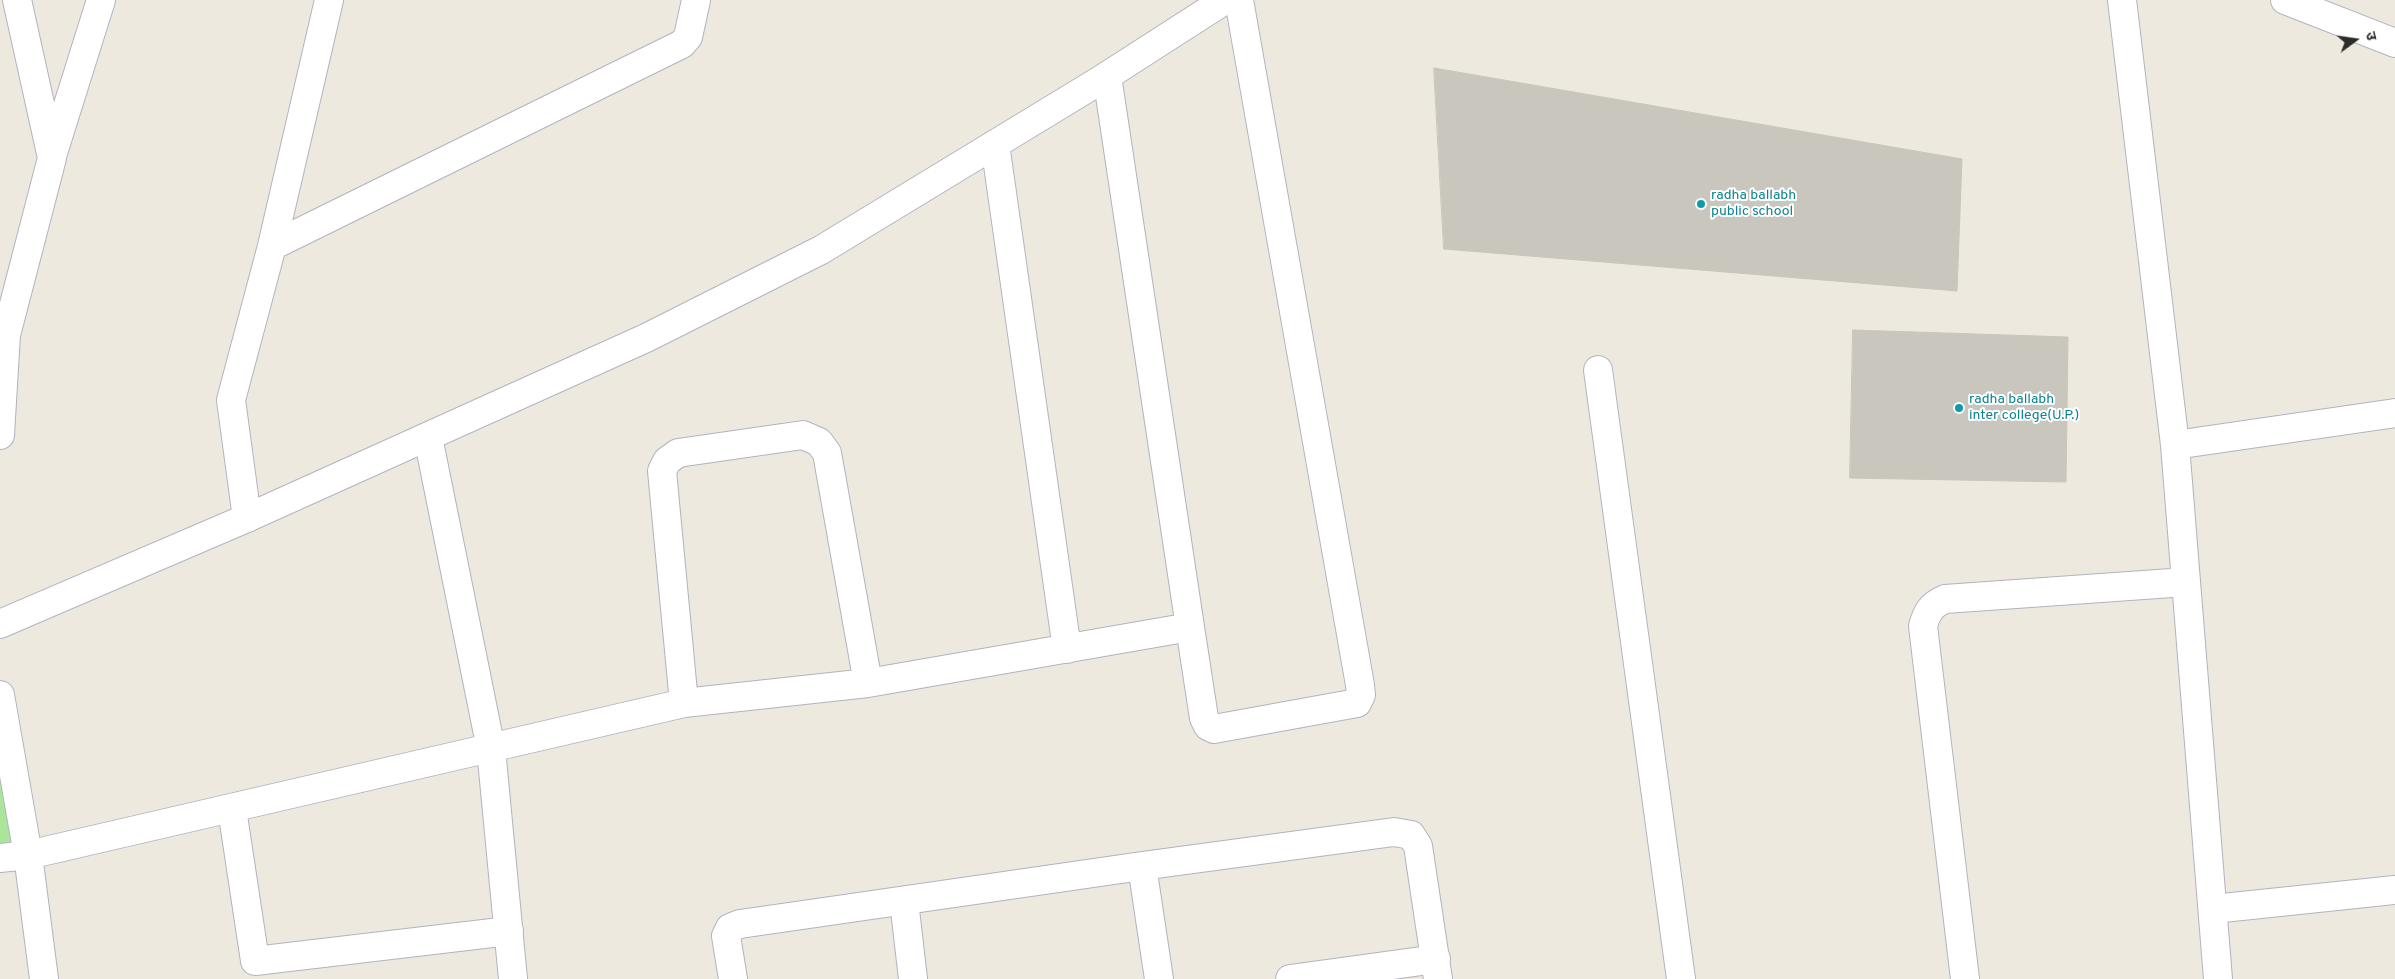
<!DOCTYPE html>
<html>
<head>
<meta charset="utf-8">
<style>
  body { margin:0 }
  #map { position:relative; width:2395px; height:979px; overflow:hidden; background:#eee9de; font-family:Overpass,"Noto Sans Devanagari",sans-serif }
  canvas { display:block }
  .north { position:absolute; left:2330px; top:15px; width:50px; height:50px; -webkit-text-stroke:4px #fff; paint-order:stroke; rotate:76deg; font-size:14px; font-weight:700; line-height:20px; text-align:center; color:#2c2c2c }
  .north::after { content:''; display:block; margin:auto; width:18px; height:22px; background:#2c2c2c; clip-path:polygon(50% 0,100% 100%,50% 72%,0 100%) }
</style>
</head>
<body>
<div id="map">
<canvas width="2395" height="979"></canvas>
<div class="north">उ</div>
</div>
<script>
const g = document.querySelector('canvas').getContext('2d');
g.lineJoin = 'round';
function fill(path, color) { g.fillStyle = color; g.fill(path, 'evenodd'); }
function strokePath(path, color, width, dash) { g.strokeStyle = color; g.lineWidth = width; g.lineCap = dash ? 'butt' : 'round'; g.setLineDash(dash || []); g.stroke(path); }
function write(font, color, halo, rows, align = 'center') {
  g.font = font + ' Overpass,sans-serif'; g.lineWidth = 4; g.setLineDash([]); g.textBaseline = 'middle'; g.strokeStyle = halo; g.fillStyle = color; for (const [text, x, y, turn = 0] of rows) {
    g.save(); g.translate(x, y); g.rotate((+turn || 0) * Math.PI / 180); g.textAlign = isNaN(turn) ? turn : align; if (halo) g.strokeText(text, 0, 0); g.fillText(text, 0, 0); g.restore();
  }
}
fill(new Path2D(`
  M0,695L28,855L0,858Z`), '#aae59a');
const building = new Path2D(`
  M1434,68L1962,159L1957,291L1444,249Z
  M1853,330L2068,337L2066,482L1850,478Z`);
fill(building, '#c9c7bd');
strokePath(building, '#cac5b8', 1);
const minor = new Path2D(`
  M2122,0L2175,445L2218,979
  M1107,76L1190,627L1204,718L1208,726L1214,729L1357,703L1361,695L1360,685L1239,0
  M995,144L1067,649
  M52,156L101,0
  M272,246L682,44L688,37L696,0
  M1598,370L1681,979
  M0,435L6,335L52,158L17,0
  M428,437L491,749L513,979
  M2175,445L2395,413
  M247,518L231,400L272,246L329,0
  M0,695L28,855L44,979
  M684,703L662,471L667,461L678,453L803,435L819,442L827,453L868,683
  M232,809L255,961L509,931
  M0,858L28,855L684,703L868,683L1190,627
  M1142,866L1159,979
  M904,901L913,979
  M2213,909L2395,890
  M733,979L726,936L730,928L740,924L1142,866L1394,832L1411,835L1418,846L1438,979
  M1290,979L1436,959
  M1965,979L1923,626C1927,612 1931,605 1945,599L2186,582`);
const tertiary = new Path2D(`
  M2285,0L2395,43
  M0,624L247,518L646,338L821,250L1099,81L1225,0`);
strokePath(minor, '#b2b3c0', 30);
strokePath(tertiary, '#b2b3c0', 30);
strokePath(minor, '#fff', 28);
strokePath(tertiary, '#fff', 28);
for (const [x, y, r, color] of [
  [1701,204,5,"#0f9aa8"],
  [1959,408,5,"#0f9aa8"]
]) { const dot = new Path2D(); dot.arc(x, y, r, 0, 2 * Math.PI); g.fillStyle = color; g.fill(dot); strokePath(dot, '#fff', 2); }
write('14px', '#0d838f', '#fff', [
  ["radha ballabh",1711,196],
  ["public school",1711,212],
  ["radha ballabh",1969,400],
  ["inter college(U.P.)",1969,416]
], 'left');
</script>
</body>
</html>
